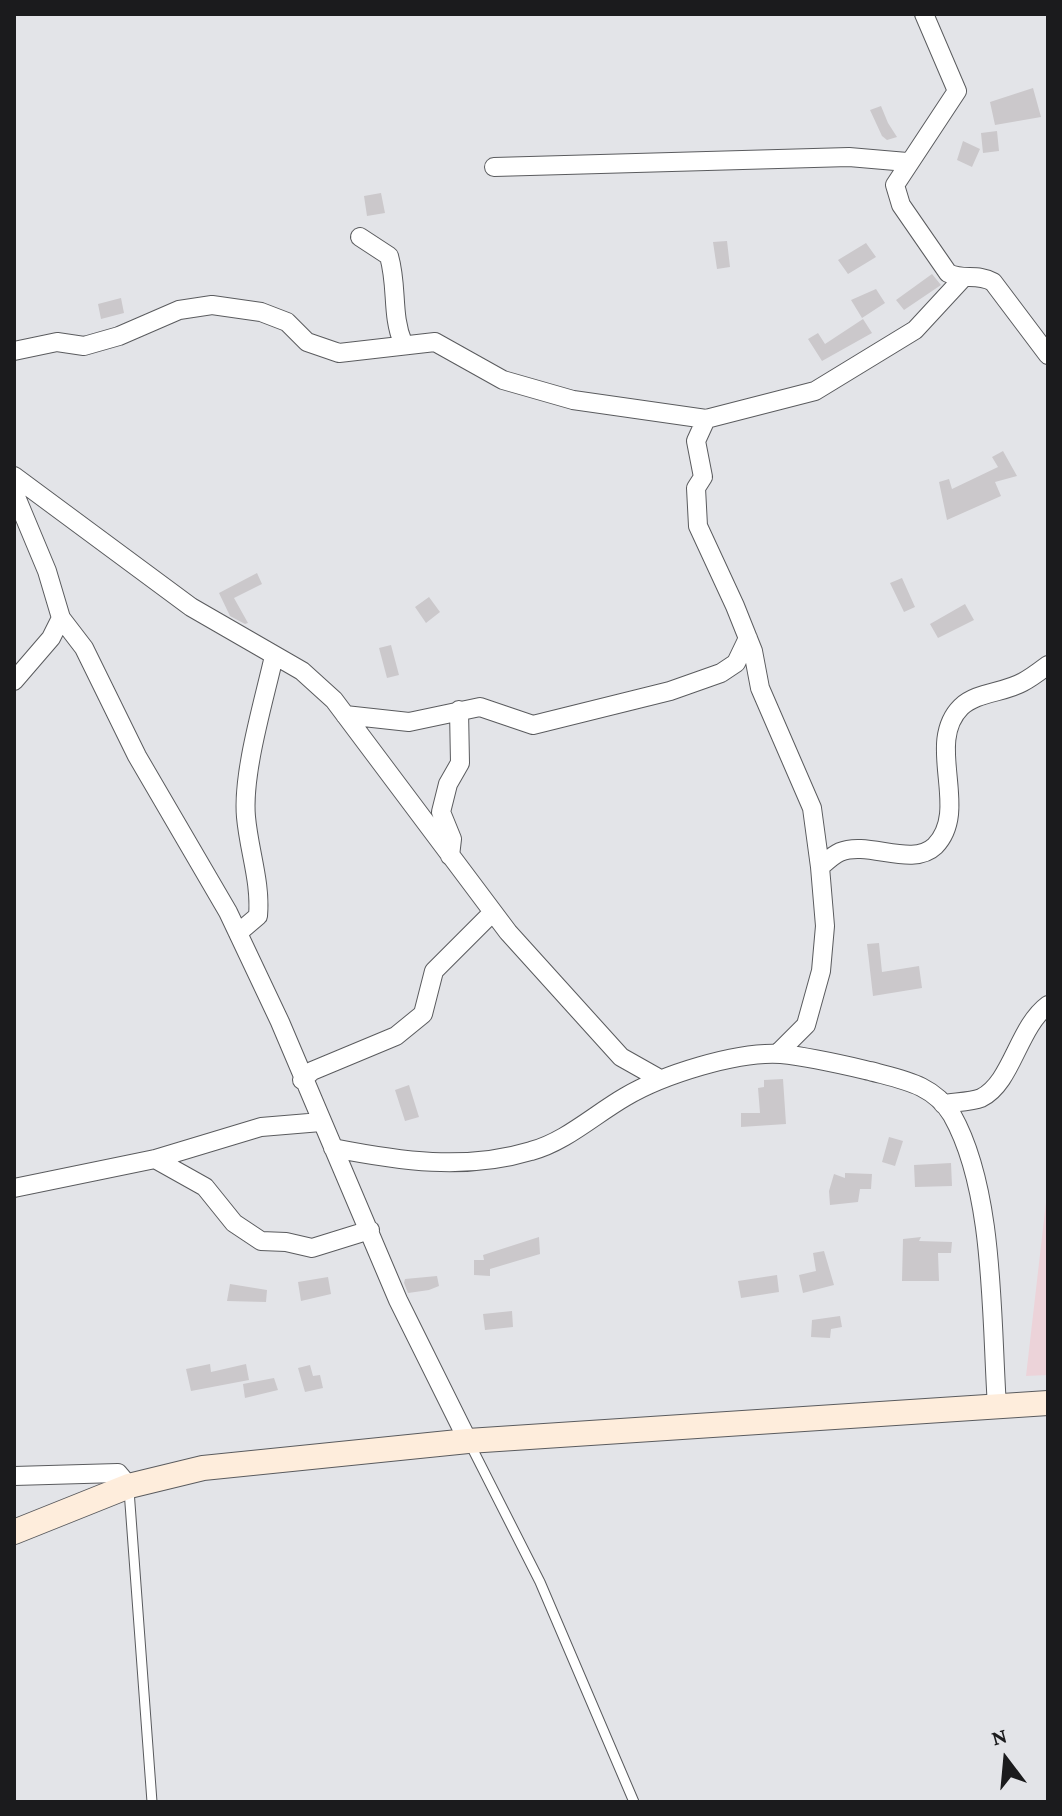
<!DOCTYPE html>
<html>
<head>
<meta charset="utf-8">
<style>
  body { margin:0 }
  #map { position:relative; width:1062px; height:1816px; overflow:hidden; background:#e3e4e8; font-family:"Crimson Pro",serif }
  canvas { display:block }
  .frame { position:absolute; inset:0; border:16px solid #1b1b1d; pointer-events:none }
  .north { position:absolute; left:966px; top:1720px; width:80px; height:80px; -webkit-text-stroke:6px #e3e4e8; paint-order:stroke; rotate:344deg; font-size:22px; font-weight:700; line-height:32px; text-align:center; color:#1b1b1d }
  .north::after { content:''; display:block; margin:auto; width:28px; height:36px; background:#1b1b1d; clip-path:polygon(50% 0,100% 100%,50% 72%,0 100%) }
</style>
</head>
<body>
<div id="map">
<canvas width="1062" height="1816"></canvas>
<div class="frame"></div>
<div class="north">N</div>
</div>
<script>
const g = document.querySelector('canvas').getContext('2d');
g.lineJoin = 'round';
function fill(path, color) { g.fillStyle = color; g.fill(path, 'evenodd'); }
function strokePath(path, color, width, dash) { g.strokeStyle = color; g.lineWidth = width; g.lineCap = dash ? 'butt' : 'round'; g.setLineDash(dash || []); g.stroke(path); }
fill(new Path2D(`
  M1048,1185V1375L1026,1376Z`), '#ecd3d9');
fill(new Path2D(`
  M1033,88L1041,117L995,125L990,102Z
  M881,106L888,123L897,137L887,140L882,136L870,110Z
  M997,131L999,151L983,153L981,133Z
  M963,141L980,149L972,167L957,160Z
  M381,193L385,213L367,216L364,196Z
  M727,241L730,267L717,269L713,242Z
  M866,243L876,257L848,274L838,260Z
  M932,274L941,285L904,310L896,300Z
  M876,289L885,303L862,318L851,300Z
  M121,298L124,313L101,319L98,304Z
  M863,319L872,333L822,361L808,339L818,333L825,344Z
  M1003,451L1017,476L995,482L1001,496L947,520L939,482L949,479L952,489L998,467L992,457Z
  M257,573L262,584L234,598L248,623L245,624L230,616L219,593Z
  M902,578L915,607L904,612L890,583Z
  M429,597L440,612L426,623L415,607Z
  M965,604L974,620L938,638L930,624Z
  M391,645L399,675L387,678L379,648Z
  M879,943L882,972L919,966L922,988L873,996L867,944Z
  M783,1079L786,1124L741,1127V1113H760L758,1088L764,1087V1080Z
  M409,1085L419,1117L405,1121L395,1090Z
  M889,1137L903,1141L895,1166L882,1162Z
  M951,1163L952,1186L915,1187L914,1165Z
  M845,1173L872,1174L871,1189H860L858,1202L830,1205L829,1191L834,1174L845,1178Z
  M539,1237L540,1254L490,1269V1276L474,1275V1260H484L483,1255Z
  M921,1237L919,1241L952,1242L951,1253H938L939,1281H902L903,1239Z
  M824,1251L834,1285L803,1293L799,1275L816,1271L813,1253Z
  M777,1275L779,1292L741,1298L738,1281Z
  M437,1276L439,1286L429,1290L408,1293L404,1283L405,1279Z
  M328,1277L331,1294L301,1301L298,1282Z
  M230,1284L267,1290L266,1302L227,1301Z
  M512,1311L513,1327L485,1330L483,1314Z
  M840,1316L842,1327L831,1329L830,1338L811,1337L812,1320Z
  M210,1364L211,1372L246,1364L249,1380L191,1391L186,1369Z
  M310,1365L313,1376L320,1375L323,1388L305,1392L298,1368Z
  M274,1378L278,1390L245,1398L243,1384Z`), '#cbc8cb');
const service = new Path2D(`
  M470,1444L540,1582L634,1802
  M129,1490L152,1802`);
const minor = new Path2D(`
  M924,14L957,91L895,185L901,205L948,273C963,281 977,273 993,282L1048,355
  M494,167L849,157L907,162
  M360,237L389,256C398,288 391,314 403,343
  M14,351L57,342L84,346L119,336L179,310L212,305L261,312L287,322L307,342L339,353L435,342L503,380L573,400L706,419L815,391L915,330L964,277
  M706,419L696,441L703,477L696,488L698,526L735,606L753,651L760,688L812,808L820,867
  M14,476L191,607L302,671L334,700L508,932L621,1057L660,1079
  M14,492L47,571L61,618L84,648L137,756L228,912L280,1022L398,1300L468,1441
  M14,681L51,638L61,618
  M345,715L409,722L480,707L533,725L670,691L721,673L736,663L748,638
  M450,856L452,839L441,812L448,784L460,763L459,710
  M238,933L258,916C261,882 249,851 246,817C242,773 264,701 274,656
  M777,1054L806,1025L821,971L825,926L820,867C826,862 833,855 840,852C868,840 912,868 935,846C971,809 924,744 961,707C976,692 1004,693 1023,682C1031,678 1040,671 1048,665
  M302,1080L312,1071L396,1036L423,1014L434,971L493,912
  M943,1104C954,1102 971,1102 981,1098C1012,1083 1018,1027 1048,1005
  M333,1148C399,1161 465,1171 531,1151C565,1142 594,1115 625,1097C662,1075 737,1051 781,1054C811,1057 840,1064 870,1071C903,1080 933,1084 952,1115C995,1191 991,1319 997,1406
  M155,1159L205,1187L234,1223L261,1241L286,1242L312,1248L370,1230
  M14,1188L155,1159L261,1127L321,1122
  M14,1476L118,1473L129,1486`);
const secondary = new Path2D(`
  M14,1532L129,1486L203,1468L468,1441L1048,1403`);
strokePath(service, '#5a5b5e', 11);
strokePath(minor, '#5a5b5e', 20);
strokePath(secondary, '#5a5b5e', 26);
strokePath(service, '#fff', 9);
strokePath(minor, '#fff', 18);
strokePath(secondary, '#feeddc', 24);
</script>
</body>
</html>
